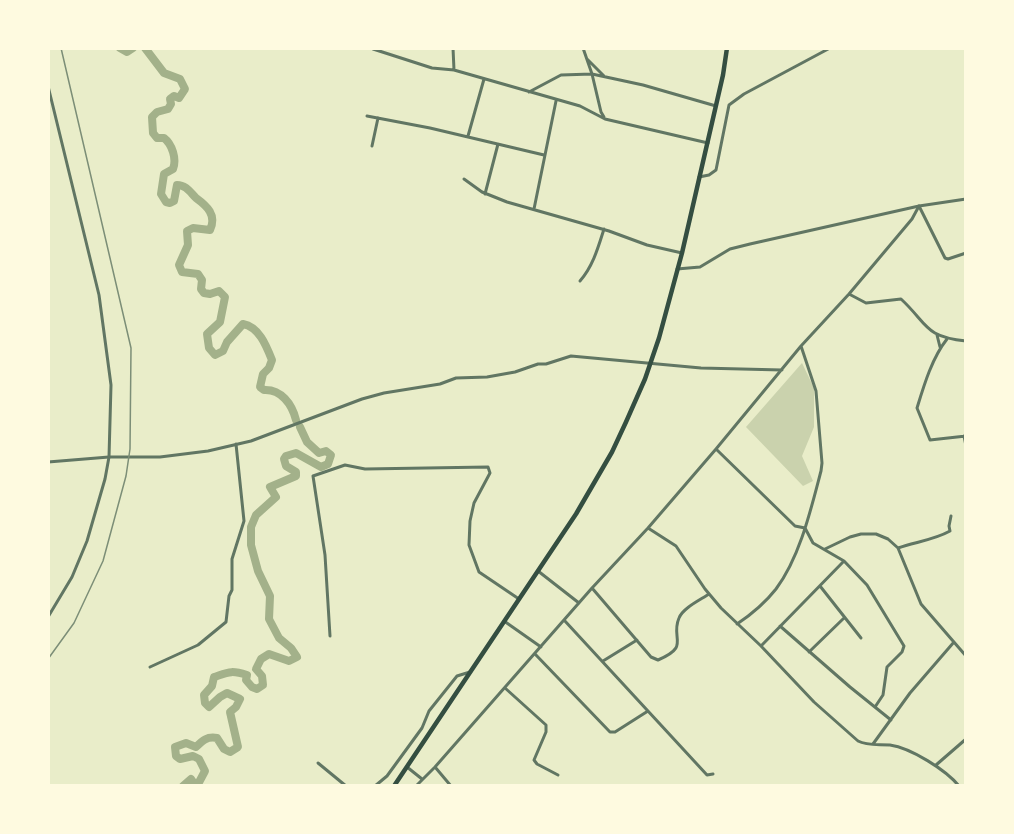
<!DOCTYPE html>
<html>
<head>
<meta charset="utf-8">
<style>
  body { margin:0 }
  #map { position:relative; width:1014px; height:834px; overflow:hidden; background:#e9edc9; font-family:"Nunito Sans",sans-serif }
  canvas { display:block }
  .frame { position:absolute; inset:0; border:50px solid #fefae0; pointer-events:none }
</style>
</head>
<body>
<div id="map">
<canvas width="1014" height="834"></canvas>
<div class="frame"></div>
</div>
<script>
const g = document.querySelector('canvas').getContext('2d');
g.lineJoin = 'round';
function fill(path, color) { g.fillStyle = color; g.fill(path, 'evenodd'); }
function strokePath(path, color, width, dash) { g.strokeStyle = color; g.lineWidth = width; g.lineCap = dash ? 'butt' : 'round'; g.setLineDash(dash || []); g.stroke(path); }
fill(new Path2D(`
  M802,363L814,388V427L802,456L813,481L803,486L746,427Z`), '#cad2ad');
strokePath(new Path2D(`
  M120,48L127,52L133,48
  M145,48L164,73L180,79L185,89L179,98L174,96L170,99L171,104L168,109L157,112L152,117L153,133L157,138H164C172,144 177,159 173,169L164,174L161,194L166,202L170,203L174,201L177,185C186,185 190,192 196,198C207,206 217,215 210,230L193,228L187,231L188,245L179,265L182,272L198,274L202,280L201,289L204,293L210,294L219,291L225,297L220,322L207,334L209,348L215,355L223,351L227,342L243,324C259,327 266,345 272,360L269,368L263,374L260,387L264,390C281,389 292,404 296,420
  M183,786L191,779L196,786
  M197,786L205,771L199,759L193,756L180,759L176,756L175,747L186,743L196,747C202,741 207,736 217,738L224,749L230,752L238,747L230,712L236,707L240,699L227,693L220,697L209,707L205,703L204,695L212,686L214,677C229,672 231,670 247,675L246,680L252,687L257,689L263,685L262,676L256,669L261,659L269,654L289,661L297,657L291,648L279,638L269,619L270,596L258,571L251,545V527L256,515L276,497L270,487L296,476V472L286,466L284,459L286,456L296,453L321,467L328,464L331,455L326,451L319,453L307,442L300,427`), '#a3b18a', 8);
strokePath(new Path2D(`
  M453,48L454,70
  M583,48L592,74L601,112L604,117
  M373,49L432,68L454,70L580,106L605,119L708,143
  M587,59L604,76
  M529,92L561,75L592,74L643,85L716,106
  M367,116L430,128L544,155
  M468,136L484,79
  M372,146L378,118
  M699,177L709,175L716,170L729,105L744,94L830,48
  M464,179L482,192L507,202L609,231L647,245L682,253
  M485,194L498,144
  M919,206L945,258L948,259L966,253
  M534,209L556,101
  M580,281C593,266 598,248 604,229
  M849,294L866,303L901,299C928,324 924,337 966,341
  M937,335L940,347
  M947,339C932,358 924,385 917,408L930,440L966,436
  M964,436L966,446
  M716,449L795,526L805,528L813,543L844,561L761,646
  M48,462L109,457H160L208,451L251,441L362,399L384,393L440,384L456,378L487,377L515,372L538,364H546L571,356L701,368L782,370
  M648,528L676,546L705,589L721,608L761,646L814,702L858,741C867,746 879,744 890,745C911,748 946,770 959,786
  M898,548C915,542 934,540 950,531L949,526L951,516
  M825,549L850,537L861,534H876L888,539L898,548L921,604L966,656
  M844,561L867,585L904,646L902,652L887,667L883,695L875,707
  M538,571L579,603
  M820,586L861,638
  M592,588L651,657L658,660C691,646 670,639 679,618C683,608 700,600 709,594
  M564,620L707,775L713,774
  M504,621L541,647
  M737,624C752,614 765,603 776,589C800,557 811,509 821,471L822,463L816,391L801,346
  M780,626L850,687L891,720
  M330,636L325,555L313,476L345,465L365,469L488,467L490,473L474,503L470,521L469,545L479,572L519,599
  M809,652L844,618
  M535,654L610,732H615L648,711
  M603,661L637,640
  M150,667L198,645L226,622L229,596L232,590V559L244,521L236,444
  M505,688L546,725V732L534,760L537,764L558,775
  M873,744L910,693L954,642
  M318,763L346,786
  M936,765L966,739
  M407,767L422,779
  M435,767L451,786
  M375,786L387,776L422,728L429,711L457,676L470,672
  M416,786L435,767L592,588L648,528L716,449L801,346L849,294L912,219L919,206`), '#617663', 3);
strokePath(new Path2D(`
  M48,86L99,295L111,385L109,457L105,479L87,541L72,577L48,617
  M677,269L700,267L730,249L750,244L919,206L966,199`), '#617663', 3);
strokePath(new Path2D(`
  M394,786L576,514L612,452L626,422L645,379L659,338L682,253L723,75L727,48`), '#344e41', 4.5);
strokePath(new Path2D(`
  M48,659L74,623L103,561L126,476L130,449L131,348L61,48`), '#7c8e77', 1.5);
</script>
</body>
</html>
